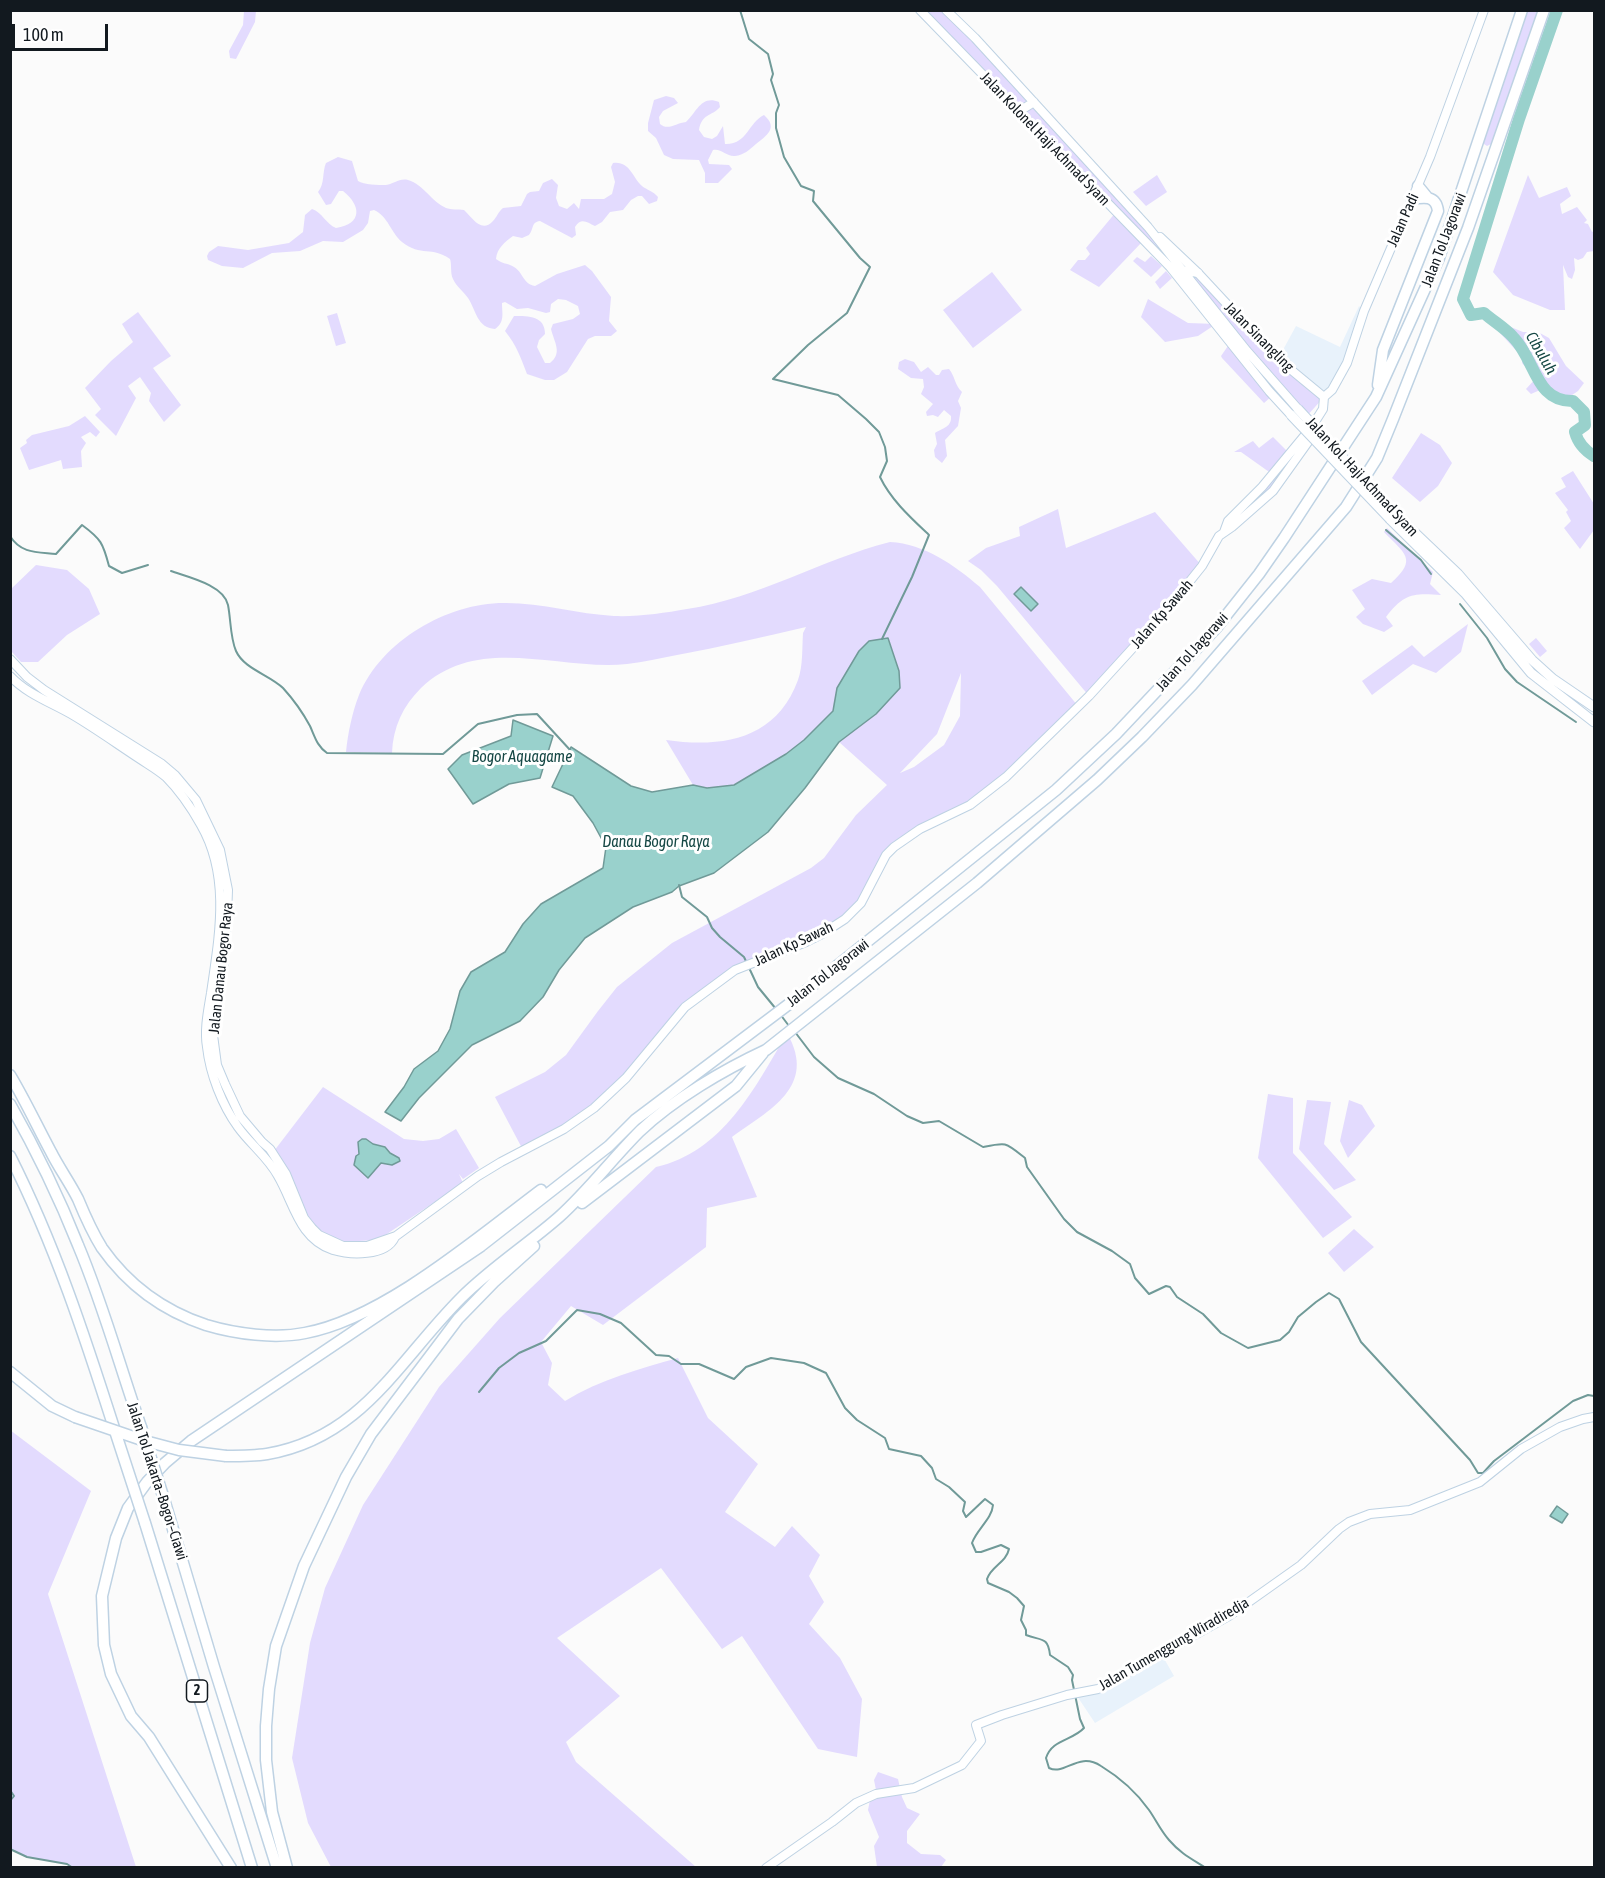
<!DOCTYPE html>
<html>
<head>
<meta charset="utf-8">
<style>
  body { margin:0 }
  #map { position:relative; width:1605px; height:1878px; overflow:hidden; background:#fbfbfb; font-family:"Asap Condensed",sans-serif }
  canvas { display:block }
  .frame { position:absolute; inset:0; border:12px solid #12191f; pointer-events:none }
  .scale { position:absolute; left:12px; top:24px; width:96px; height:27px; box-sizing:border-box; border:3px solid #12191f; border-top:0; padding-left:8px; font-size:18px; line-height:21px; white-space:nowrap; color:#12191f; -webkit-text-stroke:4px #fff; paint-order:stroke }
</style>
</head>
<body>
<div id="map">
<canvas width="1605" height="1878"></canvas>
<div class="frame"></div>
<div class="scale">100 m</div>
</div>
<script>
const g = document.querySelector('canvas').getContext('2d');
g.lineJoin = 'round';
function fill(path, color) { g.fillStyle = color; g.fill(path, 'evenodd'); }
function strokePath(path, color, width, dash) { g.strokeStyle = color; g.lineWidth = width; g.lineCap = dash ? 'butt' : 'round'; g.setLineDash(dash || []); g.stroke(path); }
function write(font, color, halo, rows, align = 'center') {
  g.font = font + ' "Asap Condensed",sans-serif'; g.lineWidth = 6; g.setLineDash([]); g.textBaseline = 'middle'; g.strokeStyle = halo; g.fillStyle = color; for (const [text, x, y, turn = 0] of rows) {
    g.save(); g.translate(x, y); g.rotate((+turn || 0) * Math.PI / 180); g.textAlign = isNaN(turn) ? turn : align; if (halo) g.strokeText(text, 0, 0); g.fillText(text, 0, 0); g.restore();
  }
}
fill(new Path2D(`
  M1359,306L1364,311L1347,363L1324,397L1278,359L1296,326L1340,347Z
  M1162,1655L1174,1676L1095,1723L1075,1693L1105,1685Z`), '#e8f2fb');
fill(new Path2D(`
  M244,11H256L255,22L236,59L230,58L229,51L243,25Z
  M920,11H947L1263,344L1324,397L1306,417L1170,267L1143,241L1099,287L1070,270L1078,260H1085L1090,254L1086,248L1116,212Z
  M1527,11H1538L1491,144L1487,146L1481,142Z
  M666,96L674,98L678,103L663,111L659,117L660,124C668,131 676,123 686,122C697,112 701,95 719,102L720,107C711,117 702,113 699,130L704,137L712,139L717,136L723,126L725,144C747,145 748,123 764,115C779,128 766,136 756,144C749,150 744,155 735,156C727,157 721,148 713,150L708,160L709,164L729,165L732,169L718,183H705V173L699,160L673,159L664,155L656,138L648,131V123L654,100Z
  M338,157L352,161L358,181C364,185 378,185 386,185C394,184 399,178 408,180C424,185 431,201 446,208C451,210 458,209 464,210C472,217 481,234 493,221C497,217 498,212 503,208L521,206L527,194L530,192L539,191L543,183L552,179L558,185L556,198L559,206L567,209L574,203L579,209L581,199H604L612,194L615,182L611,167L613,163C630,161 632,177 642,186C647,190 653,191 658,197L657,201L649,204L642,196H638L631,200L623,210L610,212L602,222L595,226C587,222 581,217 575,227L576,235L572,238L540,221C531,222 534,229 529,235L522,238L513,236C505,242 497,248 496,259C502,264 508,263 514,267C523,272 523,284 535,286L557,274L585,265L592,271L611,297L609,321L617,331L611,336H595L588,339L567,372L554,380H545L527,374C520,356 517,346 505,331L514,316C529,316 545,316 545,334L539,340L537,347L545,363H550C563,353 554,342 551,329L553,324L573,319L580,314L578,306L566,300L558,299L551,304L550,312L546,313L528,308L517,309L505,302L502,303C502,314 505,322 495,329C477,328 476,310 468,298C463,291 456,286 453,279C450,273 452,265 450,259C432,246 421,257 402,242C391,233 388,216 374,210L370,211L368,223L363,230L343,242L323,241L300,251L272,253L243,268L222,266L208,260L207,256L209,252L218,246L248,250L289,243L303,232L305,215L312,209C322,212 326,224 336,228C363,224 361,205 343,191H339L331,204L326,205L318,192C325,184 322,172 326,163Z
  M1157,175L1167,192L1146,206L1133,192Z
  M1528,175L1539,198L1567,187L1571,196L1560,204L1562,214L1577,207L1587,220L1584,223L1588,224L1592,232L1594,231V251L1587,252L1583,258L1578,260L1574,258L1575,270L1572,279L1568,277L1563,265L1565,310H1550L1513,295L1493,272Z
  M1151,256L1162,266L1151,277L1133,261L1137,257L1145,262Z
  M1166,271L1172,278L1160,289L1155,282Z
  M992,272L1022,310L973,348L943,310Z
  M1148,299L1188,323L1216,324L1198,336L1165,342L1141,317Z
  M138,312L171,356L153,368L181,405L164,422L149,401L151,393L140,377L128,386L136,398L116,436L95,415L101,409L85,388L111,361L133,342L122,324Z
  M337,313L346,343L336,346L327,316Z
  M1506,325L1523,332H1538L1549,338L1566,366L1584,383L1578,391L1563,401L1548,399L1540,390L1531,394L1526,389L1536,378L1522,363L1523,358L1500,333Z
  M1230,343L1272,396L1264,403L1222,358L1221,356Z
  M905,359L914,362L921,372L928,367L936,375H939L942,370L949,369C955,376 955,386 962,392L958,401L961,408L958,426L945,440L947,456L942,463L935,457L934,450L937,444L935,433C943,428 952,427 951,416L944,410L938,417L933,415L927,416L926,412L933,404L921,394L924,387L923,379L911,378L898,369L899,362Z
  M85,416L100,432L96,437L90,432L81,437L86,443L81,451L82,467L63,469L61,460L29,470L20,448L27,443L26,440L32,435L69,426Z
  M1311,428L1273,491L1232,527L1228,521L1272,474L1241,452H1234L1253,441L1259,448L1273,437L1289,453Z
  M1421,433L1440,445L1452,463L1438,486L1420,502L1392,478Z
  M1573,471L1594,504V530L1580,549L1564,528L1571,521L1566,512L1568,510L1555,493L1566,487L1561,478Z
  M1058,509L1066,548L1155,512L1202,566L1089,696L997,586L981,570L968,561L986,548L1020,536L1019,527Z
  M1387,528L1433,572L1430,584L1441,595C1414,593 1404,593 1386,617L1393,626L1384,632L1363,624L1356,617L1365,609L1352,590L1372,579L1391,583C1418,559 1405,554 1384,532Z
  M890,542C925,544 954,565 980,587L1078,706L969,806L894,847L861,903L822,934L738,969L685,1007L626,1078L594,1108L523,1150L495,1097L545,1072L566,1055L598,1011L617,987L672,943L811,868L824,858L856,815L887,785L839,742L876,714L899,671L888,638L869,641L859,651L837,688L833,711L804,740L786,754L734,785L707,788L693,785L666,740C722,748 776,740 798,680C803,666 802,648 803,633L806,627C763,637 720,647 677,655C660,658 644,662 627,664C559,671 478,633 421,688C403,706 393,727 392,753L346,752C348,733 352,713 359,695C382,640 449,602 506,603C542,603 578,614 614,616C638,617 664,613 687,609C759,598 820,560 890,542ZM961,673L960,716L944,745L914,767L900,773L937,734Z
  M36,565L67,570L89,589L100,614L67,635L38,662H21L11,651V589Z
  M1468,624L1461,652L1436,673L1413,664L1372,695L1362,681L1412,645L1424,657Z
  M1536,638L1547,651L1540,657L1529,644Z
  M787,1033C818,1087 769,1110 732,1137L757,1197L707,1208L706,1247L603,1325L571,1306L541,1342L552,1363L548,1385L565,1401C601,1379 639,1369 678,1358L708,1418L758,1464L725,1512L775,1547L792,1526L820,1555L809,1576L824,1602L809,1624L840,1658L862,1699L857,1757L818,1749L742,1636L722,1649L661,1568L557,1638L620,1696L566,1742L576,1762L696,1867H331L308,1823L292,1758L310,1643L325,1588L363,1505L439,1387L500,1318L656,1167C723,1152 755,1088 787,1033Z
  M323,1087L404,1139L423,1141L439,1139L456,1129L479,1168L463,1179L459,1174L463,1183L378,1240L339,1242L325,1235L305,1217L274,1151Z
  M1268,1094L1293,1098V1153L1352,1217L1323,1238L1258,1158Z
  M1307,1100L1331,1102L1324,1144L1356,1180L1334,1190L1299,1149Z
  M1349,1100L1362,1105L1375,1126L1348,1158L1340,1141Z
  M1354,1229L1374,1247L1344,1272L1328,1253Z
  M10,1430L91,1491L48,1594L136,1867H73L67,1864L27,1857L11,1849Z
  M878,1772L898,1779L902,1797L907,1808L920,1814L907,1831V1843L921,1854L940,1855L946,1860L941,1867H877L874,1846L879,1837L868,1810L870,1800L877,1795L874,1780Z`), '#e3dbfe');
const water = new Path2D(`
  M1021,587L1038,604L1031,611L1014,594Z
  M888,638L899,671L900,688L876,714L839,742L805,788L768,832L714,873L679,886L672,892L633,907L585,938L559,970L543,997L520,1021L472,1045L419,1098L401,1121L385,1112L404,1087L414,1069L438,1051L450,1029L460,991L471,972L505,952L523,924L541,904L603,868L606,847L593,823L573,796L552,787L571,747L631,786L652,792L693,785L707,788L734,785L786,754L804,740L833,711L837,688L859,651L869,641Z
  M513,720L553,736L540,778L509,784L473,804L448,769L462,755L511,736Z
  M362,1139H366L373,1144L385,1147L390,1153L399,1158L400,1161L392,1165L381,1163L368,1178L354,1165L356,1156L359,1154L358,1142Z
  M1557,1506L1568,1514L1562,1523L1550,1516Z`);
fill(water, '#99d1cc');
strokePath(water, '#709a98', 1.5);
strokePath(new Path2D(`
  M740,10L749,39L768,54L773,74L771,80L779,105L776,113V128L784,157L801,186L814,191L813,201L860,258L870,267L847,313L808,345L773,379L838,395L866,419L879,432L885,447L887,461L880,477C891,500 911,518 929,535L912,577L882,639
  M1386,530L1421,560L1431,574
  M10,536C21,554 38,552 56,554L82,525C101,539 103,543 109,566L122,573L148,565
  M171,571C188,577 224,585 228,605C231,620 230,637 236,651C244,669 270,675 283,688C293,699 303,713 310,726C315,737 317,746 327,753L443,754L478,724L517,715L537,714L571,751
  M1460,604L1487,638L1505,669L1517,682L1576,722
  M679,885L682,897L707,917L712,928L720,937L744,957L758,987L776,1009
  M780,1014L789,1026
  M795,1032L814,1057L838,1078L874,1094L907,1116L923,1123L939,1121L983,1147C1007,1142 1005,1142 1025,1158L1027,1167L1064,1219L1077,1232L1112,1251L1130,1264L1135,1278L1149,1294L1166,1286L1170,1287L1177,1297L1203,1314L1221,1333L1248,1348L1280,1340L1289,1332L1298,1317L1316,1302L1329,1293L1339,1299L1361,1342L1470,1460L1478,1473H1483L1494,1461L1573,1401L1588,1395L1594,1396
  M479,1392L499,1368L519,1353L546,1341L577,1310L600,1314L621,1323L656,1355L669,1356L681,1364H699L734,1379L746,1367L771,1358L804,1363L826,1373L845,1408L857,1420L885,1438L889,1449L921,1456L932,1468L936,1479L949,1487L965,1502L963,1511L966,1517L985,1499L993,1505C992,1519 977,1529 972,1543L976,1552H981L1001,1545L1009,1549C1006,1563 991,1566 987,1579L988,1583L1009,1592L1017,1598L1024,1606L1021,1620L1026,1630V1635C1041,1641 1048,1636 1050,1655L1068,1667L1073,1675L1072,1680L1080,1719L1084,1728C1072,1741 1052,1739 1046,1758L1049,1768C1065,1776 1078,1751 1101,1766C1119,1777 1137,1793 1149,1810C1156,1820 1161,1831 1169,1840C1181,1854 1192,1859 1206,1868
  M10,1790L14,1796L10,1801
  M10,1849L27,1857L67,1864L73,1868`), '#709a98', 2);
strokePath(new Path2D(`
  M1557,10L1519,119L1463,299L1471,315L1484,313C1493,321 1505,328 1513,337C1536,360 1535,402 1573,401L1584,412L1585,425L1575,432C1578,443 1584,450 1594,456`), '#99d1cc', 12);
const tertiary = new Path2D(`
  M1160,237L1198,273L1278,359L1324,397
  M1224,532L1228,521L1262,487L1310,429
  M10,659L27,677L44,690L162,764L175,775L196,800L220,850L228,890L227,917L223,969L214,1021L213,1035L217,1065L225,1084L240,1116L262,1142L270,1149L286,1174L304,1218L312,1228L319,1235L343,1246H367L396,1236L478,1176L501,1162L564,1129L594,1108L626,1078L685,1007L735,970L806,942L822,934L845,919L861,903L886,855L894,847L920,829L970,805L1006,777L1089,696L1162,616L1202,566L1219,536L1232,527L1273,491L1308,442L1311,428L1323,409L1324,397L1332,390L1347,363L1364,311L1430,157L1484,10
  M10,676C27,694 50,702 71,714C95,728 117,744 140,759C149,765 158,770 166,777C179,790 192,809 201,825C231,877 219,937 211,993C208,1011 204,1030 207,1047C210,1074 222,1105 238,1127C250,1144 268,1157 278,1176C294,1203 299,1239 333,1250C350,1255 386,1257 395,1237
  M766,1868L832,1822L856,1803L876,1794L914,1788L962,1765L981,1741L976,1725L1002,1715L1067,1695L1098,1689L1229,1616L1301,1565L1339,1529L1349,1522L1370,1514L1410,1510L1480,1482L1521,1449L1560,1427L1583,1419L1594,1417`);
const secondary = new Path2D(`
  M920,10L1170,267L1269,391L1291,415
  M946,10L975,38L1148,227L1247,351L1298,409
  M1018,112L1034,102
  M1182,270L1198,273`);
const primary = new Path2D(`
  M1394,513L1458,574L1532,660L1553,679L1594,707
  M1390,519L1465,593L1531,673L1594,722`);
const motorway = new Path2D(`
  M1418,186L1427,197
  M1378,385L1383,350L1438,211C1436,195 1424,197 1412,199
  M10,1075C25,1100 37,1126 51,1152C59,1168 70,1183 78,1199C85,1216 92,1232 102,1248C128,1285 164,1311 206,1325C236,1334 275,1339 305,1333C383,1319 478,1237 541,1190
  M10,1104C36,1150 59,1197 78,1245C103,1304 120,1367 141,1427
  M10,1156C55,1245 85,1337 115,1431
  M582,1203L736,1086L763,1053
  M10,1372L52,1406L75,1417
  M226,1456C240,1456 254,1456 267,1454C362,1438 399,1360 461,1298C491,1268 527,1245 559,1217C588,1191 612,1159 640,1131C674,1099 723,1070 766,1050L977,883L1097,780L1142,737L1192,685L1346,507L1377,458L1393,419L1468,228L1544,10
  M164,1499L214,1667L277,1868
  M145,1523L252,1868
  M231,1868L149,1737L131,1716L111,1674L104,1645L102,1596L116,1538L128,1508L147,1482L165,1463L191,1441L481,1246L609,1146L635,1120L797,998L1056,790L1116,734L1217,627L1259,574L1284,538L1376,397L1439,258L1522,10
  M287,1868L272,1812L266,1760V1726L269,1689L276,1646L304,1566L346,1477L371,1434L458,1319L494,1282L534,1246`);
strokePath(tertiary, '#bed2e3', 10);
strokePath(secondary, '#bed2e3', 10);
strokePath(primary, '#bed2e3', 11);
strokePath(motorway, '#bed2e3', 13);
strokePath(tertiary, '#fff', 8);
strokePath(secondary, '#fff', 8);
strokePath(primary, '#fff', 9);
strokePath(motorway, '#fff', 10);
const primaryBridge = new Path2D(`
  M1298,409L1394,513
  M1291,415L1390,519`);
const motorwayBridge = new Path2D(`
  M75,1417L145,1441L179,1450L226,1456
  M141,1427L164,1499
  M115,1431L145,1523`);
strokePath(primaryBridge, '#bed2e3', 11, []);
strokePath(motorwayBridge, '#bed2e3', 13, []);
strokePath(primaryBridge, '#fff', 9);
strokePath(motorwayBridge, '#fff', 10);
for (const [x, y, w] of [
  [197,1691,21]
]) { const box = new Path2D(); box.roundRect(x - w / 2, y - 11, w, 22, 4.5); g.fillStyle = '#fff'; g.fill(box); strokePath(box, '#12191f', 1.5); }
write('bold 14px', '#12191f', null, [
  ["2",197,1691]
]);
write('15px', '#12191f', '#fff', [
  ["Jalan Kolonel Haji Achmad Syam",1045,139,46],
  ["Jalan Padi",1403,220,-66],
  ["Jalan Tol Jagorawi",1444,240,-69],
  ["Jalan Sinangling",1259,337,45],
  ["Jalan Kol. Haji Achmad Syam",1362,477,47],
  ["Jalan Kp Sawah",1162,614,-49],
  ["Jalan Tol Jagorawi",1192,652,-48],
  ["Jalan Kp Sawah",794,944,-25],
  ["Jalan Danau Bogor Raya",221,968,-84],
  ["Jalan Tol Jagorawi",828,973,-38],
  ["Jalan Tol Jakarta–Bogor–Ciawi",157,1481,72],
  ["Jalan Tumenggung Wiradiredja",1174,1644,-30]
]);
write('italic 16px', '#164845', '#fff', [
  ["Cibuluh",1541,353,60],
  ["Bogor Aquagame",522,757],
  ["Danau Bogor Raya",656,842]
]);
</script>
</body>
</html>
